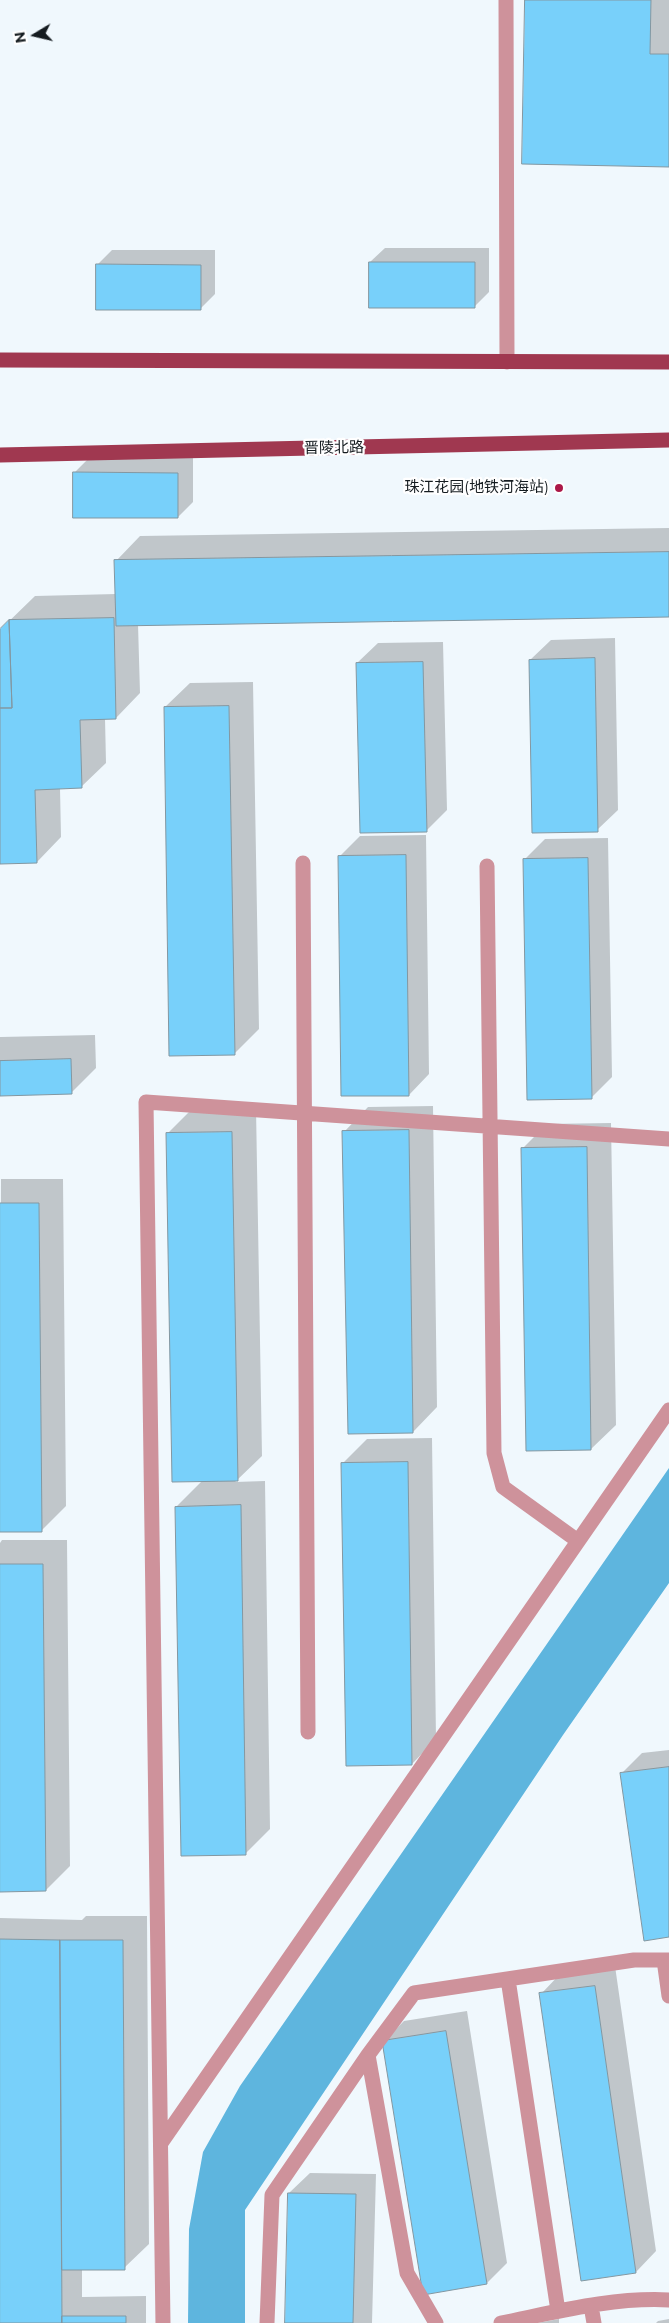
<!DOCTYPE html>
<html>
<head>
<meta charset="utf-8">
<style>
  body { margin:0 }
  #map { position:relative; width:669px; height:2323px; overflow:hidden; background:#f0f8fd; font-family:Montserrat,sans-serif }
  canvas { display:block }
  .north { position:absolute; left:10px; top:10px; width:50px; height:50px; -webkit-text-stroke:4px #fff; paint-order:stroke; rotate:261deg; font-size:14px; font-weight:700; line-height:20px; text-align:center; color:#151c20 }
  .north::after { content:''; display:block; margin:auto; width:18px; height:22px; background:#151c20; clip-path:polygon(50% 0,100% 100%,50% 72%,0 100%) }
</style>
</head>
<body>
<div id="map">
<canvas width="669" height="2323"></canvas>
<div class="north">N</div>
</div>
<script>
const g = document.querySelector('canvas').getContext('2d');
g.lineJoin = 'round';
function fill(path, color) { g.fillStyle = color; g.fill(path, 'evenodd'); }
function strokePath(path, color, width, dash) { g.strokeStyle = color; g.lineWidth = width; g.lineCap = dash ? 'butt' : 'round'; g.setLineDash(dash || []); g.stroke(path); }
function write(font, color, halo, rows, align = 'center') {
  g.font = font + ' Montserrat,"Noto Sans SC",sans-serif'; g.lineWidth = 4.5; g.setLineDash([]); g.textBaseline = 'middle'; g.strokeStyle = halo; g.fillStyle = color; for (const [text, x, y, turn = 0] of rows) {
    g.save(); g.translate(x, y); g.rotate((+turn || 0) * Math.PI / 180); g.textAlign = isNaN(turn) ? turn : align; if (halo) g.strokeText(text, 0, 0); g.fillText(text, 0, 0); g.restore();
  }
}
fill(new Path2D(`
  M669,1468V1583L563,1735L245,2210V2323H188L189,2229L203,2152L240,2086Z`), '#5eb5de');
fill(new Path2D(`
  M526,0H669V165Z
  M385,248H489V292L474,307L370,262Z
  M112,250H215V294L200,309L97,265Z
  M89,458H193V502L178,517L74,473Z
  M669,528V616L138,624L140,693L116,718H105L106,763L81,787L60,788L61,837L37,862L0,863V630L35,596L116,594V561L140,536Z
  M615,638L618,810L597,830L530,660L551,640Z
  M443,642L447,810L427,830L357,663L378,643Z
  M253,682L259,1029L234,1054L165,707L190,683Z
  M426,835L429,1074L409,1095L340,856L360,836Z
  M608,838L612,1077L592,1097L524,860L545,839Z
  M95,1035L96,1068L71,1093L0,1095V1037Z
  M433,1106L437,1407L413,1432L344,1132L368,1107Z
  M256,1108L262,1456L235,1482L265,1481L270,1829L246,1853L176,1507L202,1481L167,1134L192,1109Z
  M611,1123L616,1425L591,1449L522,1149L547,1124Z
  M1,1179H63L66,1506L42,1530L0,1531Z
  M432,1438L436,1739L412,1764L343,1463L367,1439Z
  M2,1540H67L70,1866L46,1890L0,1891V1543Z
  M669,1750V1936L621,1774L642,1753Z
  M86,1916H147L149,2244L124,2268H82V2297L146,2296V2323H0V1918L82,1920Z
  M615,1966L656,2251L636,2272L582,2279L541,1994L561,1973Z
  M467,2011L507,2263L487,2283L384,2041L404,2021Z
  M310,2173L376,2174L372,2323H286L289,2193Z
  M559,2319V2323H537Z
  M669,2319V2323H656L658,2321Z`), '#0003');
const building = new Path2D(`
  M525,0H651L650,54H669V167L522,164Z
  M369,262H475V308H369Z
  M96,264L201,265V310H96Z
  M73,472L178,473V518H73Z
  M669,552V617L116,626L114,560Z
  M114,618L116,719L80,720L82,788L35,790L37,863L0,864V708H12L9,620Z
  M9,620L12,708H0V629Z
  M595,658L598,832L532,833L529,660Z
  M423,662L427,832L360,833L356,663Z
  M229,706L235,1055L169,1056L164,707Z
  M406,855L409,1096H341L338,856Z
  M588,858L592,1099L527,1100L523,859Z
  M71,1059L72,1094L0,1096V1061Z
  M409,1130L413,1433L348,1434L342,1131Z
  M232,1132L238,1481L172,1482L166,1133Z
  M587,1147L591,1450L526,1451L521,1148Z
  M0,1203H39L42,1532H0Z
  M408,1462L412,1765L346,1766L341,1463Z
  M241,1505L246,1855L181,1856L175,1507Z
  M0,1564H43L46,1891L0,1892Z
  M669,1767V1937L644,1941L620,1773Z
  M0,1939L60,1940L62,2323H0Z
  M60,1940H123L125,2270H62Z
  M595,1986L636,2273L581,2281L539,1993Z
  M446,2031L487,2284L423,2295L382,2041Z
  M288,2193L356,2194L353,2323H285Z
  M62,2316H126V2323H62Z`);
fill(building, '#78d0fa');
strokePath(building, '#8397a1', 1);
strokePath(new Path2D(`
  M506,0L507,362
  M303,863L308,1732
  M487,866L494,1453L503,1487L578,1541
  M664,1960L669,1996
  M508,1979L558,2311
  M161,2143L669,1410
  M591,2306L594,2323
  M163,2323L146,1102L669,1139
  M267,2323L272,2195L368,2055
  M436,2323L407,2273L368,2055L414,1993L634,1960H669
  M501,2323C556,2312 613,2297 669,2300`), '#ce929b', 15);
strokePath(new Path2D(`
  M0,360L669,362
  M0,455L669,440`), '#a03850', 15);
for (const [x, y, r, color] of [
  [559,488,5,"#ab1848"]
]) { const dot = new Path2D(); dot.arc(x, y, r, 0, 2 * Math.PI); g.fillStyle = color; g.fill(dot); strokePath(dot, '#fff', 2); }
write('15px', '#151c20', '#fff', [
  ["晋陵北路",334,448,-1]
]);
write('15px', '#151c20', '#fff', [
  ["珠江花园(地铁河海站)",549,488]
], 'right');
</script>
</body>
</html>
